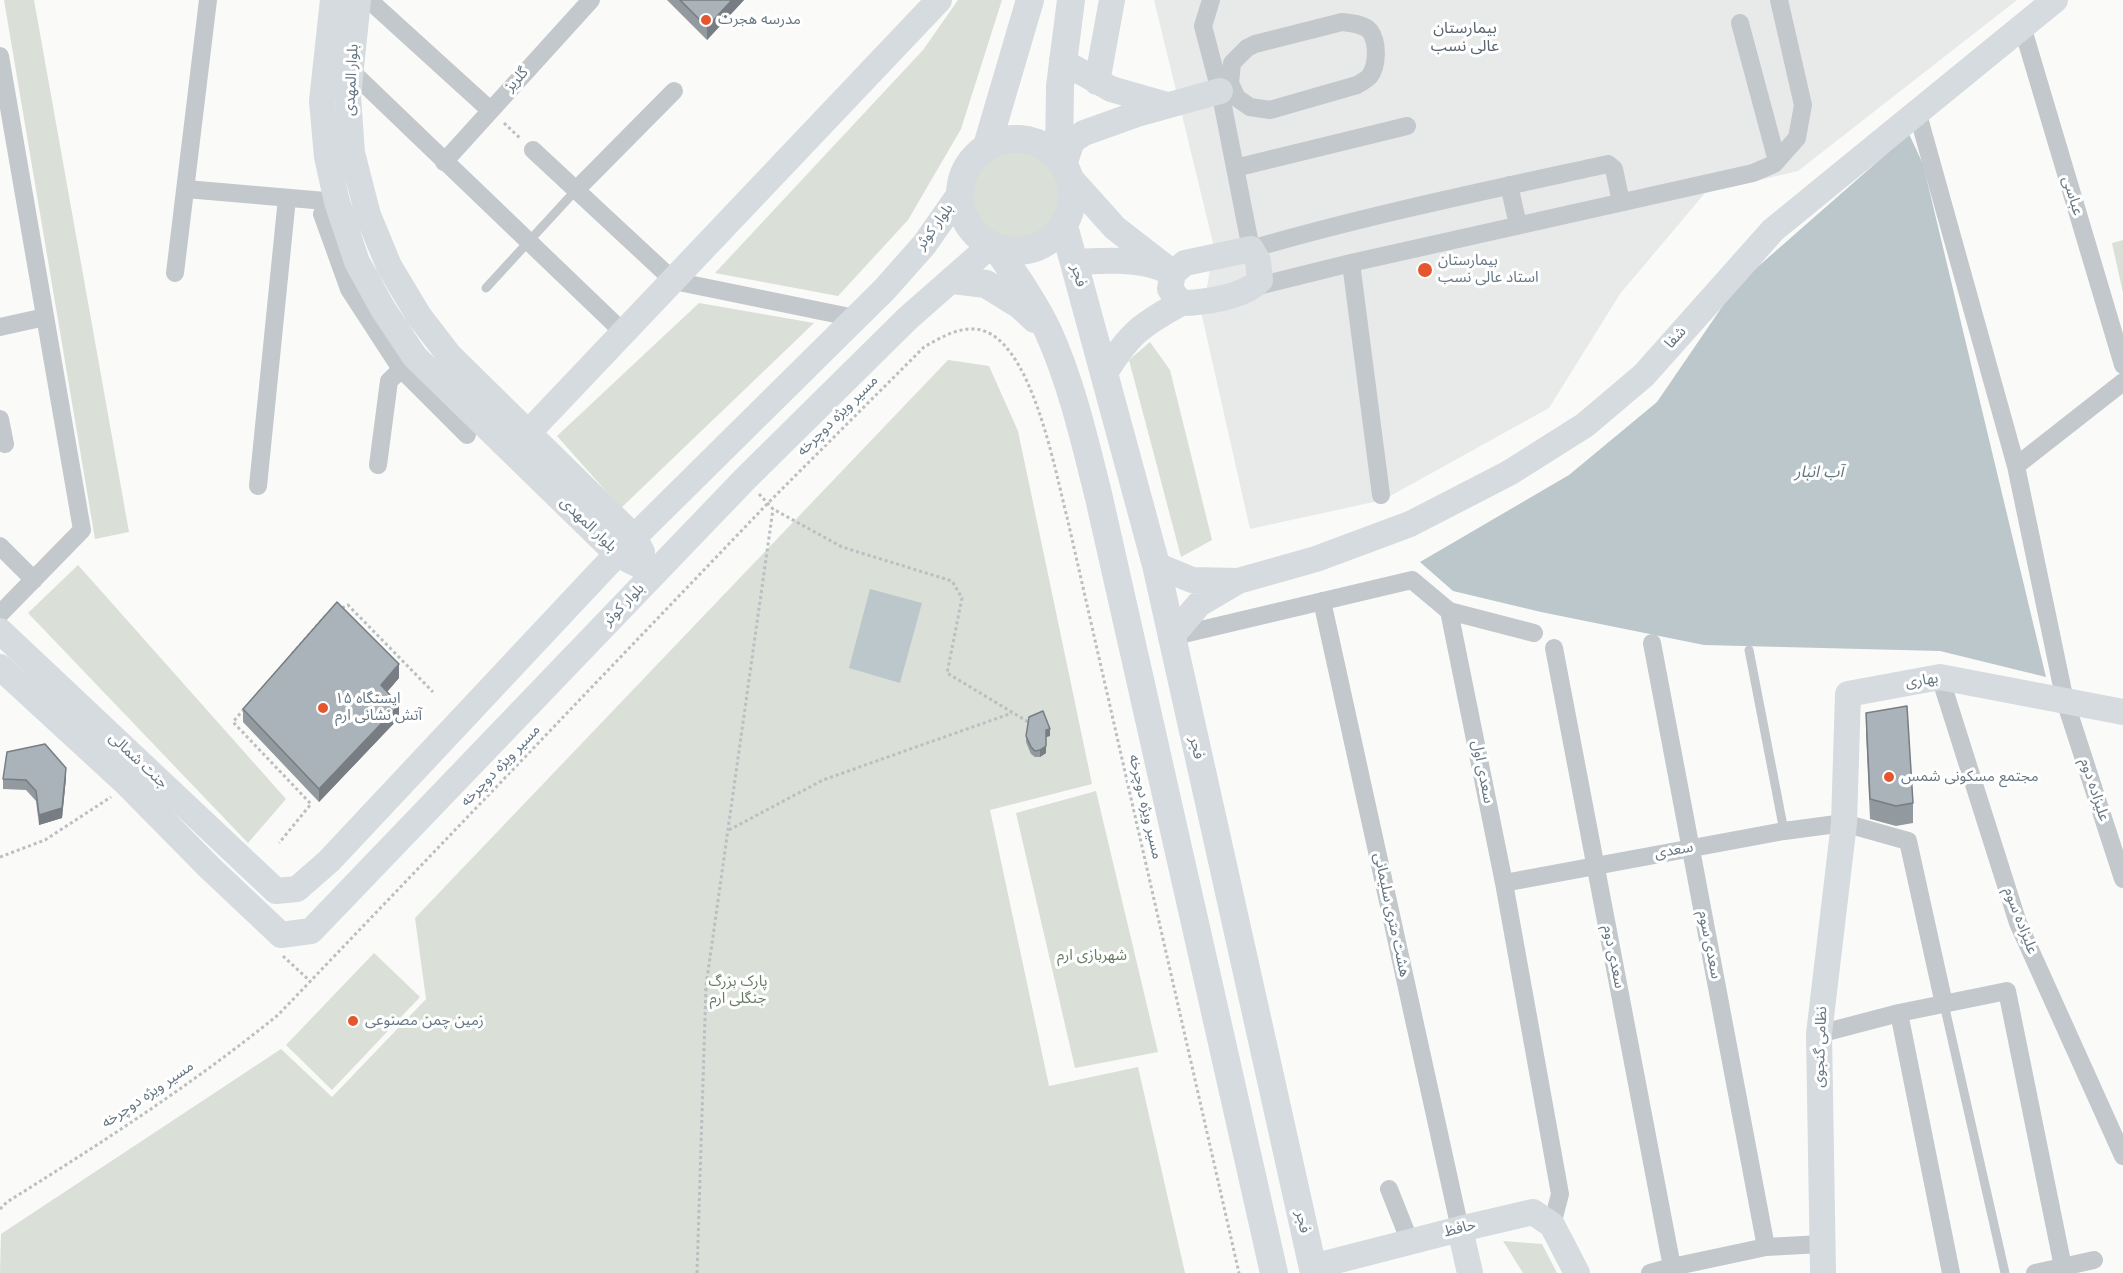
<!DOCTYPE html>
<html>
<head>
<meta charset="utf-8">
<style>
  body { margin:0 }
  canvas { display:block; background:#fafaf8 }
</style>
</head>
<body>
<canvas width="2123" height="1273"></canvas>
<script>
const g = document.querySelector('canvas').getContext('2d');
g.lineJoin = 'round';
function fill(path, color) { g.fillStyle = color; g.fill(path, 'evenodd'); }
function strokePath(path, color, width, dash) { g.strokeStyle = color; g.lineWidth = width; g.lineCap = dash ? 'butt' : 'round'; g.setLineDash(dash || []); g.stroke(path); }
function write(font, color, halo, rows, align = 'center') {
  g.font = font + ' Poppins,"Noto Sans Arabic",sans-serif'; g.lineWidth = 6; g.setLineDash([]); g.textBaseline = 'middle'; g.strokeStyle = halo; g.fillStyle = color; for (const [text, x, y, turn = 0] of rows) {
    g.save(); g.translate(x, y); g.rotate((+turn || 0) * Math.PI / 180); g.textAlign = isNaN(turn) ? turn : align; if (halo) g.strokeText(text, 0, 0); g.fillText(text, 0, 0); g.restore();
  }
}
fill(new Path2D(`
  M1154,0H2017L1798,171L1705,193L1620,294L1549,408L1383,500L1250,529L1202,316L1214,247Z`), '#e8e9e9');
fill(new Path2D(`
  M4,0H34L129,532L95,539Z
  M958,0H1002L961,129L908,220L838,296L715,273L923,50Z
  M970 193a46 46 0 1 1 92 0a46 46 0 1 1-92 0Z
  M2123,240V293L2112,243Z
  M699,303L814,323L621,508L557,436Z
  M1150,342L1170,370L1212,540L1181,557L1129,360Z
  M948,360L989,366L1018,431L1092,784L990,810L1049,1086L1138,1067L1185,1273H0L1,1234L281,1049L332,1097L426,999L415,918Z
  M78,565L286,799L248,843L28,613Z
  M1096,791L1158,1052L1075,1068L1016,813Z
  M374,953L420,997L332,1090L286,1045Z
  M1503,1241L1542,1244L1557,1273H1523Z`), '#dadfd7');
fill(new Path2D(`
  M1909,134L1923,164L2046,677L1940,651L1704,645L1541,612L1453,591L1420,562L1569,475L1657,402L1737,285Z
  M870,589L922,603L900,683L849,668Z`), '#bbc7cb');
strokePath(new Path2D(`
  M504,123L521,139
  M759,494L773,509L842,547L952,581L962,598L947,673L1030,723
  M342,608L348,605L433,692
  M292,654L327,614
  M244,709L233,722L311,804L279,843
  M729,830L823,780L1012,713
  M0,857L45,840L111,797
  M283,956L311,982
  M0,1209L7,1202C100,1144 193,1084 278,1015L768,503L924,347C940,338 956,328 975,329C1031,333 1055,472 1067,517L1239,1273
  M697,1273L706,986L773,509`), '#bbbfc2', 3, [3, 3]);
strokePath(new Path2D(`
  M486,288L576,190
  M1749,650L1784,831
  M1944,1004L2005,1273`), '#c3c8cc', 9);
strokePath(new Path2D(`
  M369,0L490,110
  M1211,0L1203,26L1220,91L1251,249C1368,215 1489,190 1608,164L1614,169L1621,202
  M1342,22C1351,23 1364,24 1370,31C1378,42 1378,66 1369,77C1366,80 1360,83 1357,85L1270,110L1250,107L1237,98L1230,83L1232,63L1247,48L1255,44Z
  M1740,23L1777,161
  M2022,26L2123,365
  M0,56L82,530L0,614
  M350,70L624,333
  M1917,111L2016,466L2065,701L2123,879
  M533,150L674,281L855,318
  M444,162L591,0
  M1235,168L1407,126
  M1509,185L1518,225
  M186,189L337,202
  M576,190L674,91
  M322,214L349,289L401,369L467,435
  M1351,263L1381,495
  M175,273L208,0
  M1254,287L1351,263L1753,173L1774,164L1797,138L1803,105L1779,0
  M0,327L45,317
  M0,419L5,444
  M378,465L389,381L409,362
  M2016,466L2123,382
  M258,486L287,198
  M0,546L34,580
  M1322,601L1460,1229
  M1449,611L1534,633
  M1171,637L1412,580L1449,611L1504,883L1560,1194L1552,1225
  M1652,643L1766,1247
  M1554,648L1672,1267
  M1940,677L2018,923L2123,1156
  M1504,883L1784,831L1844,823L1908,841L1944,1004
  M1899,1013L1951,1273
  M1819,1034L1899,1013L2007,991L2063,1267
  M1389,1189L1410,1242
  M1650,1273L1672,1267L1766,1247L1821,1244
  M2035,1273L2094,1260`), '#c3c8cc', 18);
strokePath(new Path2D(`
  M333,0L322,101L327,157L337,202L357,262L383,309L415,357L617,554L655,573
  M358,0L348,97L352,153L368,215L389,266L419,316L449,355L634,537L642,552
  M1062,61L1111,89L1167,105
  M1097,82L1112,0
  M1064,165L1072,141L1084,133L1137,114L1220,91
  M1071,179L1115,228L1173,273
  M1251,249L1258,261L1260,280C1245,297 1203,303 1181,303L1170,289L1173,273L1185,263Z
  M1074,262C1102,261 1134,258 1161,268
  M1105,373C1129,334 1141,325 1181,303
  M528,433L939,0
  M1156,565L1192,580L1238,581L1199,604L1171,637
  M1238,581L1316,559L1410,524L1509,473L1585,425L1644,375L1773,230L2055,0
  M0,631L276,891
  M0,667L127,784L210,868L281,935L311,931L745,479L908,318L990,246
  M276,891L297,889L329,861L617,554L884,290L924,245L959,195
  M1460,1229L1470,1273
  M1312,1267L1460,1229L1533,1212L1552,1225L1577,1273
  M1823,1273L1819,1034L1844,823L1848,694L1940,677L2123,712`), '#d6dbdf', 26);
strokePath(new Path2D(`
  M960 195a56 56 0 1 1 112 0a56 56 0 1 1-112 0Z
  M987,146L1030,0
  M1059,158L1060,86L1071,0
  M1064,226L1156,565L1314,1273
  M997,249C1015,275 1034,302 1048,331C1072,384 1085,442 1099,498L1274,1273
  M953,280L986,284L1020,305L1035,319`), '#d6dbdf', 28);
fill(new Path2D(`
  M667,0H744L707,40Z
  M399,678L387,692L399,718L319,802L243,722V709Z
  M1866,713L1913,803V823L1896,826L1870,819L1866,733Z
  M1026,736H1050L1046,737V753L1040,757H1035L1031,754L1026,742Z
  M66,778L62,818L39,825L36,801L26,790L3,789V779Z`), '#929a9f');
fill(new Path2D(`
  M732,0H744L707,40V27Z
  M399,664V678L381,699V685Z
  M399,705V718L319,802V789Z
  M1050,729V736L1046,737V730Z
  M1046,746V753L1040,757V750Z
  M66,768V778L62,818L39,825V815Z`), '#777d82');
const building = new Path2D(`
  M680,0H732L707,27Z
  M337,602L399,664L381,685L399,705L319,789L243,709Z
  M1907,706L1913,803L1896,806L1870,799L1866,713Z
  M1043,711L1050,729L1046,730V746L1040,750L1035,751L1031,747L1026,736L1029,717Z
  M45,744L66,768L62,808L39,815L36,791L26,780L3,779L7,752Z`);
fill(building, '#aab3b9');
strokePath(building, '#777d82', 1.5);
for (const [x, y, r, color] of [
  [706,20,6,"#e4572e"],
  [1425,270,8,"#e4572e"],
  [323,708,6,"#e4572e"],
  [1889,777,6,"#e4572e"],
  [353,1021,6,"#e4572e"]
]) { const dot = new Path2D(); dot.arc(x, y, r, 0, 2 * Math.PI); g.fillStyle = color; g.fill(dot); strokePath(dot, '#fff', 2); }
write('15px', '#657683', '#fff', [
  ["مدرسه هجرت",718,20],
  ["بیمارستان",1438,261],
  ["استاد عالی نسب",1438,278],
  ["ایستگاه ۱۵",335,699],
  ["آتش نشانی ارم",335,716],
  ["مجتمع مسکونی شمس",1901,777],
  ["زمین چمن مصنوعی",365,1021]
], 'left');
write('15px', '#657683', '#fff', [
  ["بلوار المهدی",352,80,-87],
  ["گلریز",517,80,-47],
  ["عباسی",2072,196,73],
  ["بلوار کوثر",935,227,-54],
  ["فجر",1078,276,74],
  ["شفا",1676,338,-48],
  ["مسیر ویژه دوچرخه",838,416,-45],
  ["بلوار المهدی",588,525,44],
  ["بلوار کوثر",624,605,-46],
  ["بهاری",1922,681,-8],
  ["فجر",1196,748,77],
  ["جنت شمالی",138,761,43],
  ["مسیر ویژه دوچرخه",501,766,-46],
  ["سعدی اول",1482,772,79],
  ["علیزاده دوم",2094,790,72],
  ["مسیر ویژه دوچرخه",1145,807,77],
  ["سعدی",1674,851,-10],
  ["هشت متری سلیمانی",1391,915,78],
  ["علیزاده سوم",2020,921,69],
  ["سعدی سوم",1709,945,79],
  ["سعدی دوم",1613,957,79],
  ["نظامی گنجوی",1821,1047,-88],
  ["مسیر ویژه دوچرخه",148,1095,-34],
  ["فجر",1302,1222,77],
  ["حافظ",1460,1229,-14]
]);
write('15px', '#687a64', '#fff', [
  ["شهربازی ارم",1092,956],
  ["پارک بزرگ",738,982],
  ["جنگلی ارم",738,999]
]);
write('16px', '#57646e', '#fff', [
  ["بیمارستان",1465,29],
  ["عالی نسب",1465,47]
]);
write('italic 16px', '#60757c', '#fff', [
  ["آب انبار",1819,473]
]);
</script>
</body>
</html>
